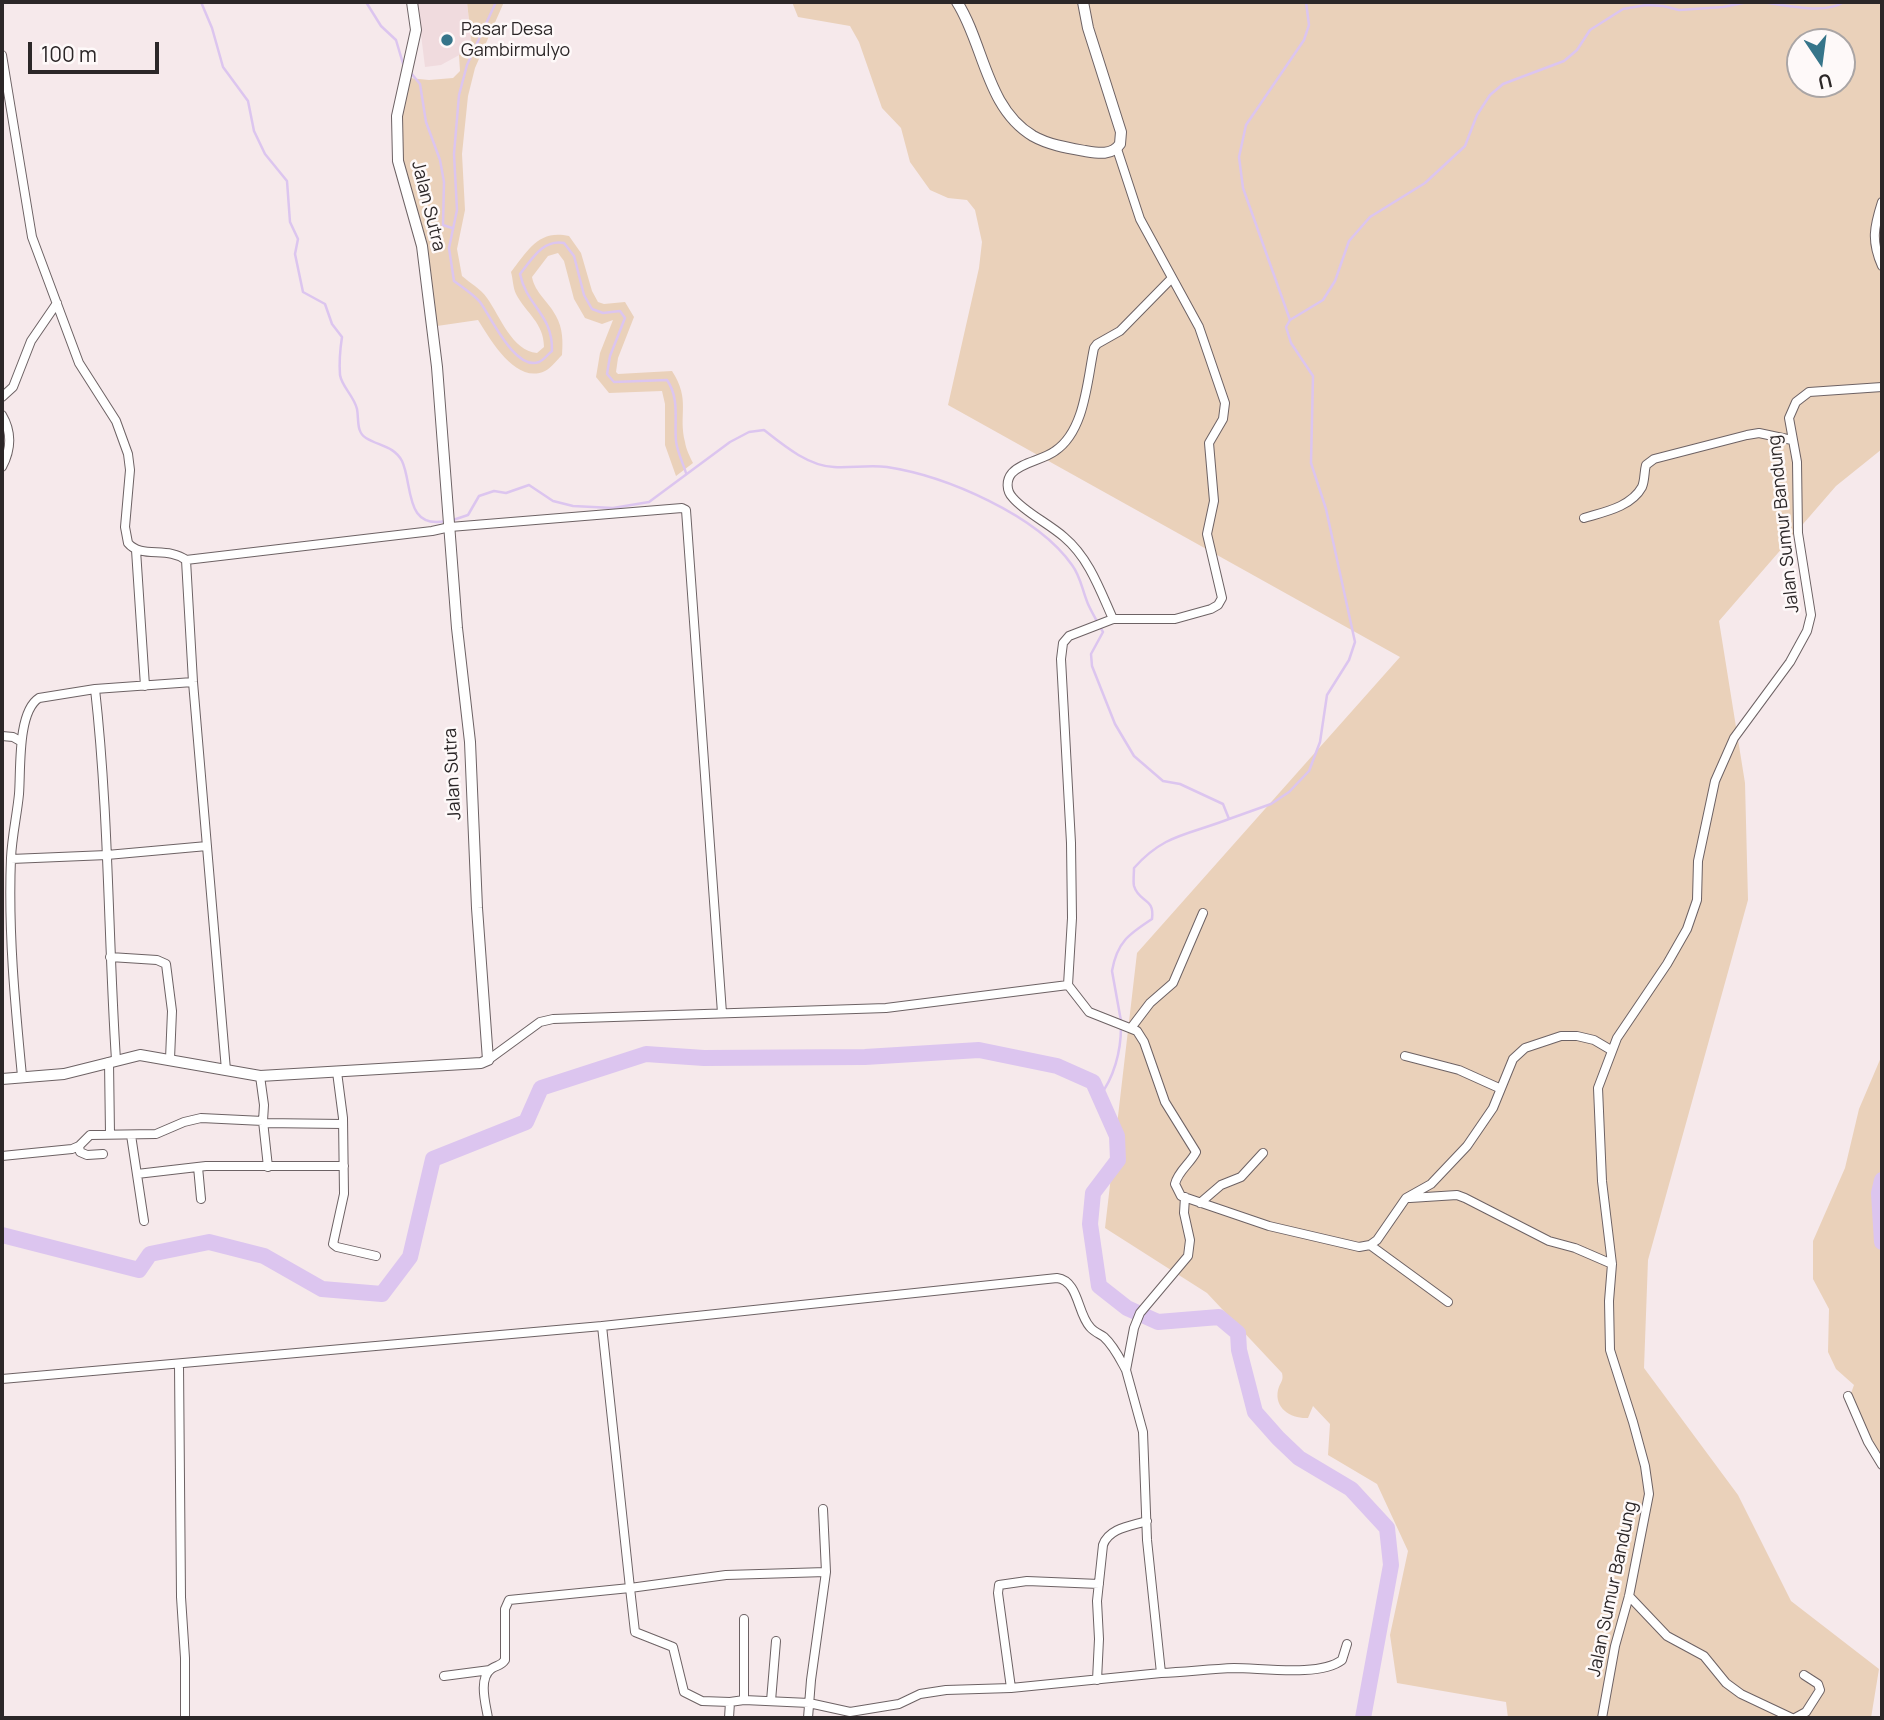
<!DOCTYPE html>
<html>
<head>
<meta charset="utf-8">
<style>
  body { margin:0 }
  #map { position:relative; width:1884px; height:1720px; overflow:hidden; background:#f6e9eb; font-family:Manrope,sans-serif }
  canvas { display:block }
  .frame { position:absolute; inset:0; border:4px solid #2c2728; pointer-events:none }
  .north { position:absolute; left:1786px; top:28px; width:70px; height:70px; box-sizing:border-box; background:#fef9f9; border:2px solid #aaa5a5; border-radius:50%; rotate:167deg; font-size:19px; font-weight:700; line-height:28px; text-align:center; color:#2c2728 }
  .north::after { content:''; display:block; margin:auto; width:24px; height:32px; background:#36758a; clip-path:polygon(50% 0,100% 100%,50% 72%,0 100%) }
  .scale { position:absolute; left:28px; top:42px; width:131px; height:32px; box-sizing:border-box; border:4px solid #2c2728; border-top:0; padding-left:9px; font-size:21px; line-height:24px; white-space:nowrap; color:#2c2728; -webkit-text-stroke:5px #fef9f9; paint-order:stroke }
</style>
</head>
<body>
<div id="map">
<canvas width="1884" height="1720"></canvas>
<div class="frame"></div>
<div class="north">U</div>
<div class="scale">100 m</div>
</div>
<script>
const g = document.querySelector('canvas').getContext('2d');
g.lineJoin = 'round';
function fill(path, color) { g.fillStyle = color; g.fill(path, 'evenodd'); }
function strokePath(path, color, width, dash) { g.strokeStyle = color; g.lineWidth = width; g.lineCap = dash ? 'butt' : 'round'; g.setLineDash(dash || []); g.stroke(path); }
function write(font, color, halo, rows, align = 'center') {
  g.font = font + ' Manrope,sans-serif'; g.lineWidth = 5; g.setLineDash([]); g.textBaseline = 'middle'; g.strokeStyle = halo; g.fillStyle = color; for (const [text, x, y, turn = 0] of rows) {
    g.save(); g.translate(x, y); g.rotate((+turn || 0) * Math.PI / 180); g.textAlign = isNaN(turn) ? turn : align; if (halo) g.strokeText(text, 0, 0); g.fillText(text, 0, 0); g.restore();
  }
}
fill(new Path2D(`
  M417,2H470L467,3L472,48L441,65L425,67Z`), '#f0dbde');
fill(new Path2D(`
  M467,2H504L475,68L468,96L462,154L465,210L457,249L462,276C470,283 481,289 487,298C500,316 512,351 537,353L544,347C544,323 526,313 516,294C513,288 513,279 511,272C528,250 539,229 569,236L581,253L592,291L598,302L604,304L625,302L634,317L618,358L616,372L618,374L672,371C691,400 678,414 685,442C686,449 690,457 693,463L676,476L665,445V404L662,391L609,393L596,377L600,353L613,320L602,324L585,318L574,299L564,261L558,253L548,256L532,277C535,293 549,302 556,316C563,329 563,341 562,355C557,360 551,368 545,371C516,385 490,339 478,320L437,326L402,160L401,116L409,78L429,80L453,78L460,71L459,55L472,48Z
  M792,2H1882V449L1836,486L1719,621L1745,783L1748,900L1648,1260L1644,1368L1738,1495L1791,1601L1879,1669L1871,1718H1508L1506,1702L1397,1683L1390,1635L1408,1551L1377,1484L1328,1455L1330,1424L1313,1406L1308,1418C1292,1419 1274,1409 1278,1390C1280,1382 1284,1381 1282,1373L1207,1293L1105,1228L1137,953L1400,657L948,405L979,268L982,242L975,210L967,200L948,198L930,190L910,162L901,128L882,108L859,42L850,26L798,17ZM1800,42H1842V84H1800Z
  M1882,1055V1460L1871,1441L1850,1396L1854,1385L1836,1369L1828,1352L1829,1309L1813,1279V1241L1845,1168L1859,1109Z`), '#ead1ba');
strokePath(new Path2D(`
  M201,2L212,28L223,67L248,101L254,131L265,154L287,181L290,222L298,239L295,254L303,292L325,304L332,324L342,337C340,350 339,362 340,375C342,387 354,396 357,409C359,419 356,432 366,438C379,446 394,446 402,461C413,484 404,530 446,521
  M366,2L381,26L396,40L404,67
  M496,2L467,65L459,95L454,154L457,210L449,248L454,281C462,287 473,294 480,302C491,317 515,371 539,362C544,360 548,354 552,351C553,314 527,307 520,274C532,259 543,239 564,243L574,256L584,295L592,309L603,313L620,311L625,318L610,356L607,374L614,382L667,380C680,399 674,420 676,441C677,451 683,463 686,473
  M1761,2C1784,5 1824,15 1844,2
  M411,73L420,84L426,122L440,160L444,182L443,225L452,228
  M1290,320L1323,300L1335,281L1349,241L1370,217L1425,183L1465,146L1477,115L1490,95L1503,84L1564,61L1577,50L1590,30L1623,9L1646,5L1663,6L1679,10L1723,7L1748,2
  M453,520L468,515L479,496L494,491L506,493L529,485L553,501L573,506L613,508L649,502L730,442L749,432L764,430C783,445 808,466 834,467C851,468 869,465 887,467C946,476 1037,515 1072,565C1081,577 1082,590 1088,604C1092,613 1098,623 1103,632L1091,654L1092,666L1115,724L1134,756L1163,781L1180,784L1223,804L1229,819C1188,835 1164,834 1134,868C1134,874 1133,881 1134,886C1139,903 1155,897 1152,919C1129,934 1117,942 1112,971L1121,1021
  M1229,819L1271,804L1289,792L1309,771L1320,742L1327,695L1349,660L1355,642L1326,509L1311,463L1313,376L1291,343L1286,327L1290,320L1243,188L1239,157L1246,125L1304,40L1309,25L1306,2
  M1099,1097C1114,1078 1121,1051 1121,1027`), '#dcc5ef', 2.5);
strokePath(new Path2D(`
  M1882,1180L1879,1193L1882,1242
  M2,1235L139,1270L150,1254L209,1242L264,1256L322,1289L382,1294L410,1257L433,1159L526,1122L541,1088L646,1054L704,1058L865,1057L979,1050L1057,1066L1093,1082L1117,1136L1118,1160L1093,1193L1090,1224L1099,1286L1127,1308L1158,1322L1219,1317L1238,1333L1239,1350L1255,1412L1278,1438L1299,1458L1351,1489L1387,1528L1391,1565L1363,1718`), '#dcc5ef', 16);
const minor = new Path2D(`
  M2,55L32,237L79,363L116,421L128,454L130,470L125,527L128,543C141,559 168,546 186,560
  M1882,202C1874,227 1871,241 1882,266
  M2,397L13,387L31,341L57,303
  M2,415C12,432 11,450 2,467
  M1584,518C1604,512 1631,507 1642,487C1645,480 1644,472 1646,465L1654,459L1747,435L1759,433L1792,440
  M136,550L145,686
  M1113,619C1100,590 1089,558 1064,537C1048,523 1026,513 1013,498C1006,491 1006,480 1012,473C1022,462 1043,460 1055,451C1085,431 1087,381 1094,348L1097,344L1120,331L1172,278
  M95,689C109,813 108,937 116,1060
  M2,736L13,737L20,741
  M11,859L107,855L207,846
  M110,957L157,960L166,964L172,1011L170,1059
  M1068,985L1072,918L1071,843L1061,659L1063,643L1069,636L1113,619H1175L1211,609L1218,605L1222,598L1207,534L1214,501L1209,443L1223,419L1225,403L1199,327L1140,219L1117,149
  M1131,1028L1150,1003L1173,983L1203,913
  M1405,1056L1459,1070L1499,1088
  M488,1060L540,1022L553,1019L886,1008L1068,985L1089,1012L1137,1031L1144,1042L1165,1102L1196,1152C1190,1164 1178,1171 1175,1184L1181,1196L1269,1226L1359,1247L1370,1245L1377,1240L1406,1198L1431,1184L1467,1146L1493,1108L1513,1059L1525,1048L1561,1036H1577L1594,1040L1611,1050
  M109,1062L110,1134
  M226,1070L193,682L186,560L432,531L450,527L682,508L686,510L722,1013
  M337,1072L343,1118L344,1194L333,1244L337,1247L376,1256
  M22,1076C15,1004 8,931 11,858C12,836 17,815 19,794C21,770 17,712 39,698L95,689L193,682
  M263,1121L268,1167
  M263,1123L343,1124
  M131,1135L144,1221
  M79,1146L80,1152L87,1155L103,1154
  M2,1156L72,1149L79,1146L90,1135L156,1134L184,1122L201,1118L263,1121L264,1105L260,1076
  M198,1167L201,1199
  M137,1174L206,1166H344
  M1185,1197L1184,1213L1190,1240L1188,1256L1140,1313L1134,1328L1126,1370L1143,1432L1147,1540L1161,1673C1185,1672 1210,1669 1234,1668C1262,1668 1320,1677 1342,1660L1347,1644
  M1410,1198L1457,1195L1465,1198L1549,1241L1575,1248L1612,1264
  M1200,1203L1221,1185L1241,1177L1263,1153
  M1370,1245L1448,1302
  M602,1326L630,1588L726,1575L826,1572L811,1680L808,1718
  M179,1365L181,1597L185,1658V1718
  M2,1379L602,1326L1057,1278C1079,1281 1077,1313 1090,1327C1094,1332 1100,1334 1104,1337C1114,1346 1120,1359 1126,1370
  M1848,1396L1868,1442L1882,1465
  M823,1509L826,1572
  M1629,1596L1667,1636L1704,1656L1726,1683L1741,1694L1792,1718
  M444,1676L490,1670
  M1097,1680L1099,1639L1097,1601L1103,1545C1109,1528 1131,1526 1147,1521
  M1011,1688L998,1593L999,1585L1027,1581L1099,1584
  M744,1700V1619
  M771,1701L776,1641
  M488,1718C486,1705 478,1679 491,1669C497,1665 501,1666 505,1660V1609L509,1600L630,1588L635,1632L673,1647L684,1692L702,1701L730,1702L744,1700L809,1703L850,1712L899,1704L920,1694L946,1690L1011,1688L1161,1673
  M729,1718L730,1702
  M1602,1718L1615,1646L1629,1596L1649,1494L1645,1466L1633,1422L1610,1350L1609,1301L1612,1264L1602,1181L1598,1088L1617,1038L1667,964L1687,929L1697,900L1698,861L1715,781L1734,738L1790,662L1807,631L1811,615L1798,533L1797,462L1789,418L1796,402L1809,392L1882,387
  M1795,1718L1806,1712L1820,1690L1818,1684L1804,1675`);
const tertiary = new Path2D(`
  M957,2C984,44 986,108 1033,136C1049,145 1068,148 1085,151C1097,153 1112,156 1120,144L1121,132L1088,28L1083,2
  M2,1079L64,1074L140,1055L260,1076L481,1063L488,1060L477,908L470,742L457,628L437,367L422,246L398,161L397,116L416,30L412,2`);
strokePath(minor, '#6d6264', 10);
strokePath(tertiary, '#6d6264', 12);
strokePath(minor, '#fff', 8);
strokePath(tertiary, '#fff', 10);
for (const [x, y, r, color] of [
  [447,40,7,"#36758a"]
]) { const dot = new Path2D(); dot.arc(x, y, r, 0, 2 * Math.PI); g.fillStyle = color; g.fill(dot); strokePath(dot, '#fef9f9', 2.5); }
write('18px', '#2c2728', '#fef9f9', [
  ["Pasar Desa",461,30],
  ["Gambirmulyo",461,51]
], 'left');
write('18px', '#2c2728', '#fef9f9', [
  ["Jalan Sutra",428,206,76],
  ["Jalan Sumur Bandung",1784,524,-96],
  ["Jalan Sutra",453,774,-93],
  ["Jalan Sumur Bandung",1613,1589,-78]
]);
</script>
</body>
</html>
